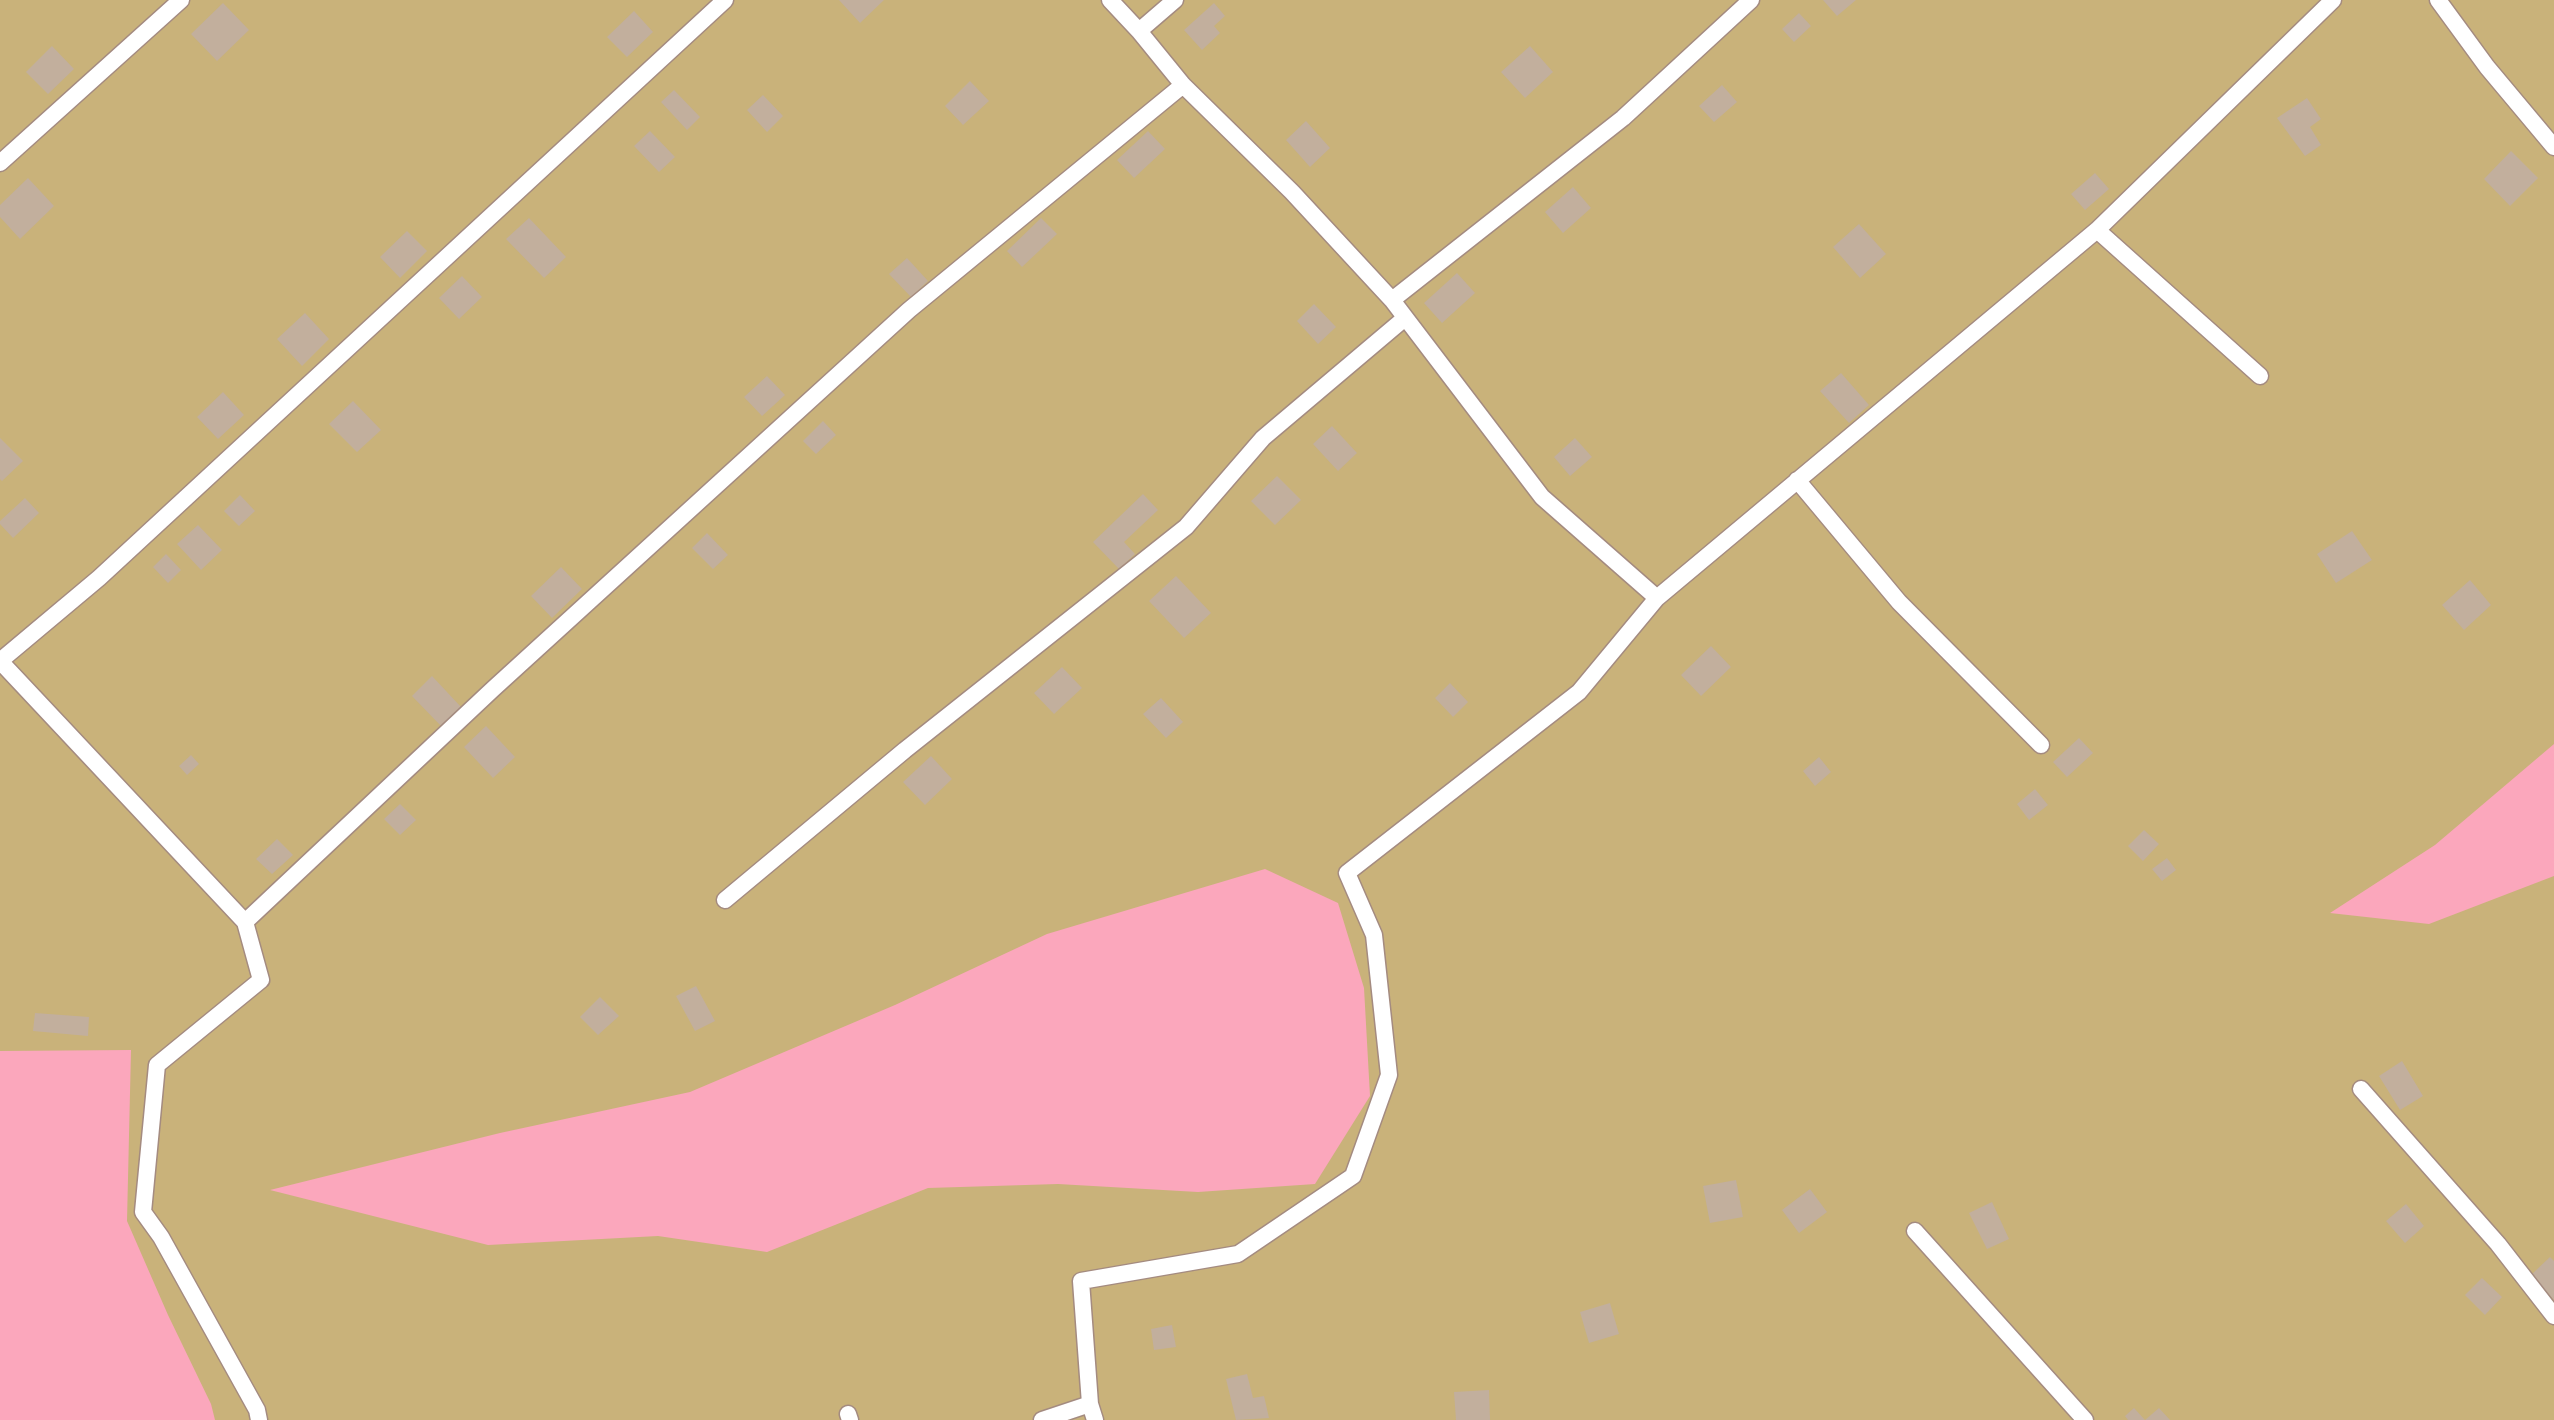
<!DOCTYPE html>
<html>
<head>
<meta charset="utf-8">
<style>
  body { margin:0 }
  canvas { display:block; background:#fbe0d4 }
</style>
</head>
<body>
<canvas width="2554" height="1420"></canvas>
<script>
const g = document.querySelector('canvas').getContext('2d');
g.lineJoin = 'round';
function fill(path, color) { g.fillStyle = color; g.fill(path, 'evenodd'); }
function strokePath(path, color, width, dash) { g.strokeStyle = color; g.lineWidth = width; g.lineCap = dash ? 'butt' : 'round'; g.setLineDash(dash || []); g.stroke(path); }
fill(new Path2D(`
  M0,0H2554V1420H0Z`), '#c9b27a');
fill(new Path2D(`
  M2554,744V876L2429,924L2330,913L2435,845Z
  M1265,869L1338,903L1364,988L1370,1096L1315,1184L1198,1192L1058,1184L928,1188L767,1252L658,1236L488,1245L270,1190L500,1133L690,1092L895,1005L1047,934Z
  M131,1050L127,1221L168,1315L211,1404L215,1420H0V1051Z`), '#fba7bc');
fill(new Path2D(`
  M839,0H884L860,23Z
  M1823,0H1856L1837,16Z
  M223,3L249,30L217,61L191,34Z
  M1214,3L1225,16L1214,26L1220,33L1202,50L1184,30Z
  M634,11L653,32L627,57L607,37Z
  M1799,13L1811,26L1794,42L1782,29Z
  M52,46L74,69L48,94L26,72Z
  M1530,46L1553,72L1525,98L1501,72Z
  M970,81L989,101L963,125L945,106Z
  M1722,85L1737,102L1714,122L1699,106Z
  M674,90L700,117L687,130L661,102Z
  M763,95L783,116L767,132L747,110Z
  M2307,98L2321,119L2310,127L2321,145L2305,156L2277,118Z
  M1306,121L1330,148L1310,167L1286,140Z
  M650,131L675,157L659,172L634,146Z
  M1148,131L1165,149L1134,178L1117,160Z
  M2511,151L2538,178L2510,206L2484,179Z
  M2095,173L2109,189L2085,210L2071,194Z
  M28,178L54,206L20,239L0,217V205Z
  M1573,187L1591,208L1563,233L1545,212Z
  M529,218L566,257L544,278L506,239Z
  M1041,218L1057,234L1022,267L1007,251Z
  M1859,224L1886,254L1860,278L1833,247Z
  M407,231L427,251L400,278L380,257Z
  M907,258L928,281L911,297L889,274Z
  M1457,273L1475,293L1442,323L1424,303Z
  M462,276L482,297L459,319L439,298Z
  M1314,304L1336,327L1318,344L1297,321Z
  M305,313L329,339L302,366L277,339Z
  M1841,373L1869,405L1849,423L1820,391Z
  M767,376L785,395L762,416L744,397Z
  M223,392L244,415L218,439L197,417Z
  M353,401L381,430L357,452L329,424Z
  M823,421L836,435L816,454L803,441Z
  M1332,426L1357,453L1338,471L1313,444Z
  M0,438L23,461L2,481L0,479Z
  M1575,438L1592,457L1570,476L1554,457Z
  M1277,476L1301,500L1275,525L1251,501Z
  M1143,494L1158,510L1124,542L1135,554L1119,569L1093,542Z
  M240,495L255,511L239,526L224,511Z
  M25,498L39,513L13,538L0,524V521Z
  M198,525L222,550L201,570L177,544Z
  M2352,531L2372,560L2336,583L2317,554Z
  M707,533L728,555L713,569L692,548Z
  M166,554L181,570L168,583L153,567Z
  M561,567L582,589L552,618L531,596Z
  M1176,576L1211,613L1184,638L1149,601Z
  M2470,580L2491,605L2464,630L2442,605Z
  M1711,646L1731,667L1701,696L1681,675Z
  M1062,667L1082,688L1054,714L1034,693Z
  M432,676L461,707L441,726L412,696Z
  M1450,683L1468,702L1453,717L1435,698Z
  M1161,698L1183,722L1166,738L1143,714Z
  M486,726L515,757L493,778L464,747Z
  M2079,738L2093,753L2067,777L2053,762Z
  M191,755L199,764L187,775L179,766Z
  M931,756L952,779L925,805L903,782Z
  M1819,757L1831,772L1815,786L1803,771Z
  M2035,789L2048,805L2029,820L2017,804Z
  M400,804L416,820L400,835L384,819Z
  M2144,830L2159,844L2143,861L2128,846Z
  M277,839L293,855L272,874L256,859Z
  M2167,858L2176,870L2162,881L2152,869Z
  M696,986L715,1021L695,1031L676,996Z
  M600,997L619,1016L598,1035L580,1017Z
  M35,1013L89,1017L88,1036L33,1031Z
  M2402,1061L2423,1096L2400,1110L2379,1076Z
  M1736,1180L1743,1217L1710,1223L1703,1186Z
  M1810,1189L1827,1212L1799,1233L1782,1210Z
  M1992,1202L2009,1239L1987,1249L1969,1213Z
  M2406,1204L2424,1226L2405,1243L2386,1221Z
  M2550,1257L2554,1261V1300L2531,1275Z
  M2482,1278L2502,1297L2485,1315L2465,1295Z
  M1610,1303L1619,1334L1589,1343L1580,1312Z
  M1172,1325L1176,1347L1154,1350L1151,1329Z
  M1247,1374L1253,1398L1264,1396L1269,1418L1236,1420L1226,1379Z
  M1489,1390L1490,1420H1456L1454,1392Z
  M2134,1408L2145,1420H2128L2125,1416Z
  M2159,1408L2170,1420H2145Z`), '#c2af9d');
const service = new Path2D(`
  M1110,0L1139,31L1183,85L1292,192L1392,300L1542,497L1657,598
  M2438,0L2487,67L2554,147
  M1139,31L1175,0
  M0,163L181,0
  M2097,230L2260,376
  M1392,300L1623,118L1751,0
  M1797,480L1899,602L2041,745
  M0,661L99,578L725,0
  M0,661L245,922L261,980L157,1065L143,1212L161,1237L257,1410L259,1420
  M725,900L905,750L1186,527L1263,438L1405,318
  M245,922L493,689L909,310L1183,85
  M2361,1089L2498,1244L2554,1316
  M1915,1231L2085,1420
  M848,1414L850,1420
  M1042,1420L1090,1404
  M1095,1420L1090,1404L1081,1281L1238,1254L1353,1176L1389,1075L1374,935L1347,873L1579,692L1657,598L2097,230L2333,0`);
strokePath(service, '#a48b80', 19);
strokePath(service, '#fff', 16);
</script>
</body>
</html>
